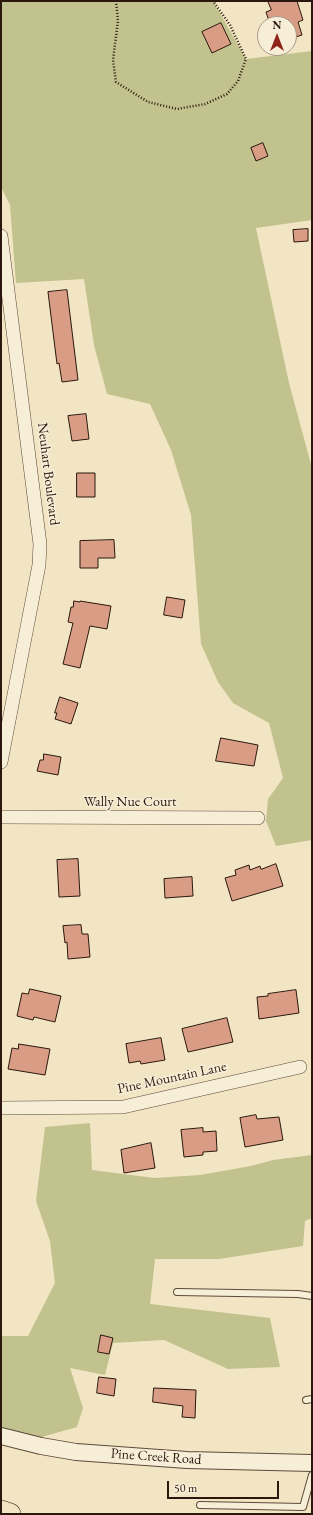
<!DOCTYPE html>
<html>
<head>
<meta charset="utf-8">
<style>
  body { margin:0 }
  #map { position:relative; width:313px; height:1515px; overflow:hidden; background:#f2e5c3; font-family:"EB Garamond",serif }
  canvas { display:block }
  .frame { position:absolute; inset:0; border:2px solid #2b170d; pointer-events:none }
  .north { position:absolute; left:257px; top:16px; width:40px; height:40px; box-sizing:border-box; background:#f7eed8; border:1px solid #a59887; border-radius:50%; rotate:0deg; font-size:11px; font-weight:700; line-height:16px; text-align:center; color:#2b170d }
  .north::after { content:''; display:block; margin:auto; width:14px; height:18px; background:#8f2418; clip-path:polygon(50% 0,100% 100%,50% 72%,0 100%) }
  .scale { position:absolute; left:167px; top:1481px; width:112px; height:18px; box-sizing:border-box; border:2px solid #2b170d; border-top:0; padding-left:5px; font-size:12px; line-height:14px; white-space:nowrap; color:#2b170d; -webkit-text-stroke:3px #f7eed8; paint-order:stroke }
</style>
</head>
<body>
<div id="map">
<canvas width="313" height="1515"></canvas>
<div class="frame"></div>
<div class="north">N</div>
<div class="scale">50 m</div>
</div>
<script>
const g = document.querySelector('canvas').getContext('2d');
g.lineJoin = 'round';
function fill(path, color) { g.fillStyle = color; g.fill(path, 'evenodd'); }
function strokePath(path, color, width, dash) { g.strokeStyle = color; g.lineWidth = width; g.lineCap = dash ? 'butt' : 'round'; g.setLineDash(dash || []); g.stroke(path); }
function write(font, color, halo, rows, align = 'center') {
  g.font = font + ' "EB Garamond",serif'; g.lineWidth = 3; g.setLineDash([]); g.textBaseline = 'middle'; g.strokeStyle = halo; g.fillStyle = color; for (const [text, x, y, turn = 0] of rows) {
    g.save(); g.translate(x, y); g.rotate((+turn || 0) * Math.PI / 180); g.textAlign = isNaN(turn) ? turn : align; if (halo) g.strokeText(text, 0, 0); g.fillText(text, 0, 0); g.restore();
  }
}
fill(new Path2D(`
  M1,1H213L246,59L312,51V220L256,228L289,383L312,468V840L276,846L266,821L268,799L283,778L269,723L233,703L218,682L201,644L191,515L171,450L150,404L107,394L94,345L84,279L16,283L10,205L1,187Z
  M90,1123L92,1170L154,1178L200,1175L251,1166L273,1160L312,1155V1218L305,1221L303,1246L219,1259H155L150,1304L270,1318L280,1367L228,1369L164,1340L113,1343L105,1375L70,1368L83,1408L77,1427L24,1442L1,1436V1336H28L55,1283L50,1241L36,1201L45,1127Z`), '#c2c28f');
const building = new Path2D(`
  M268,1H297L303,20L298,22L302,35L289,39V24H270L266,12L271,10Z
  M221,23L231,44L212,53L202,32Z
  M263,143L268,156L256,161L251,148Z
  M308,229V241L294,242L293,230Z
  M67,290L78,380L62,382L59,363L57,364L48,292Z
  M86,414L89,439L72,441L68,416Z
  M77,473H95V497H77Z
  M114,540L115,558H98V568H80V541Z
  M167,597L185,600L182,618L164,615Z
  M74,601L80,602V601L111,606L107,629L90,626L80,668L63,664L73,623L68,622L71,607H73Z
  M60,697L78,703L71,724L55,719L57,713H55Z
  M221,738L258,745L254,766L216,761Z
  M44,754L61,757L58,775L37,771L40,760H43Z
  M78,859L80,896L59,897L57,860Z
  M276,864L283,886L232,901L225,878L236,875L235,870L249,865L250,870L260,866L261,869Z
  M192,877L193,896L165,898L164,879Z
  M81,925L82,934H88L90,957L68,959L67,942L65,943L63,926Z
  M30,989L61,996L55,1022L34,1017L33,1020L17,1016L22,993L28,994Z
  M296,990L299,1013L259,1019L257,997L268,996V994Z
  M227,1018L233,1042L188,1052L182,1029Z
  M161,1038L165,1060L141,1064L140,1061L129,1063L126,1044Z
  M19,1044L50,1049L45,1075L8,1069L12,1048L18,1049Z
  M256,1115L257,1119L279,1117L283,1140L245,1147L240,1118Z
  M203,1128V1132L216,1131L217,1151L203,1152V1155L184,1157L181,1130Z
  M151,1143L155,1168L124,1173L121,1150Z
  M101,1335L113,1338L109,1354L98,1352Z
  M99,1377L116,1379L114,1396L97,1393Z
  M154,1388L196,1390L195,1418L182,1417L183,1406L153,1402Z`);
fill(building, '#d99d86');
strokePath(building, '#2b170d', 1);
const service = new Path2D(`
  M177,1292L298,1294L312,1296
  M306,1400L312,1399
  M200,1505L303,1507L312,1475`);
const minor = new Path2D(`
  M1,236L40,544L39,565L1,762
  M1,817L258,818
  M1,1108L123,1107L300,1067`);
const tertiary = new Path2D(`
  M1,1436L41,1446L76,1452L187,1460L312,1463`);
const trunk = new Path2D(`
  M1,1511L10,1514`);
strokePath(service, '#5d4a3a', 8);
strokePath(minor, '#5d4a3a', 14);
strokePath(tertiary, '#5d4a3a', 18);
strokePath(trunk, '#2b170d', 22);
strokePath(new Path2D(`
  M116,1L118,21L113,60L116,82L148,102L177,109L205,104L227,94L238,81L246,59L230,25L213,1`), '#2b170d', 2.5, [1, 2]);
strokePath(service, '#f7eed8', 6);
strokePath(minor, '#f7eed8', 13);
strokePath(tertiary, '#f7eed8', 16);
strokePath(trunk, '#f2e5c3', 21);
write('14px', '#2b170d', '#f7eed8', [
  ["Neuhart Boulevard",48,474,83],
  ["Wally Nue Court",130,802],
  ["Pine Mountain Lane",172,1078,-12],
  ["Pine Creek Road",156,1457,4]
]);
</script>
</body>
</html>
